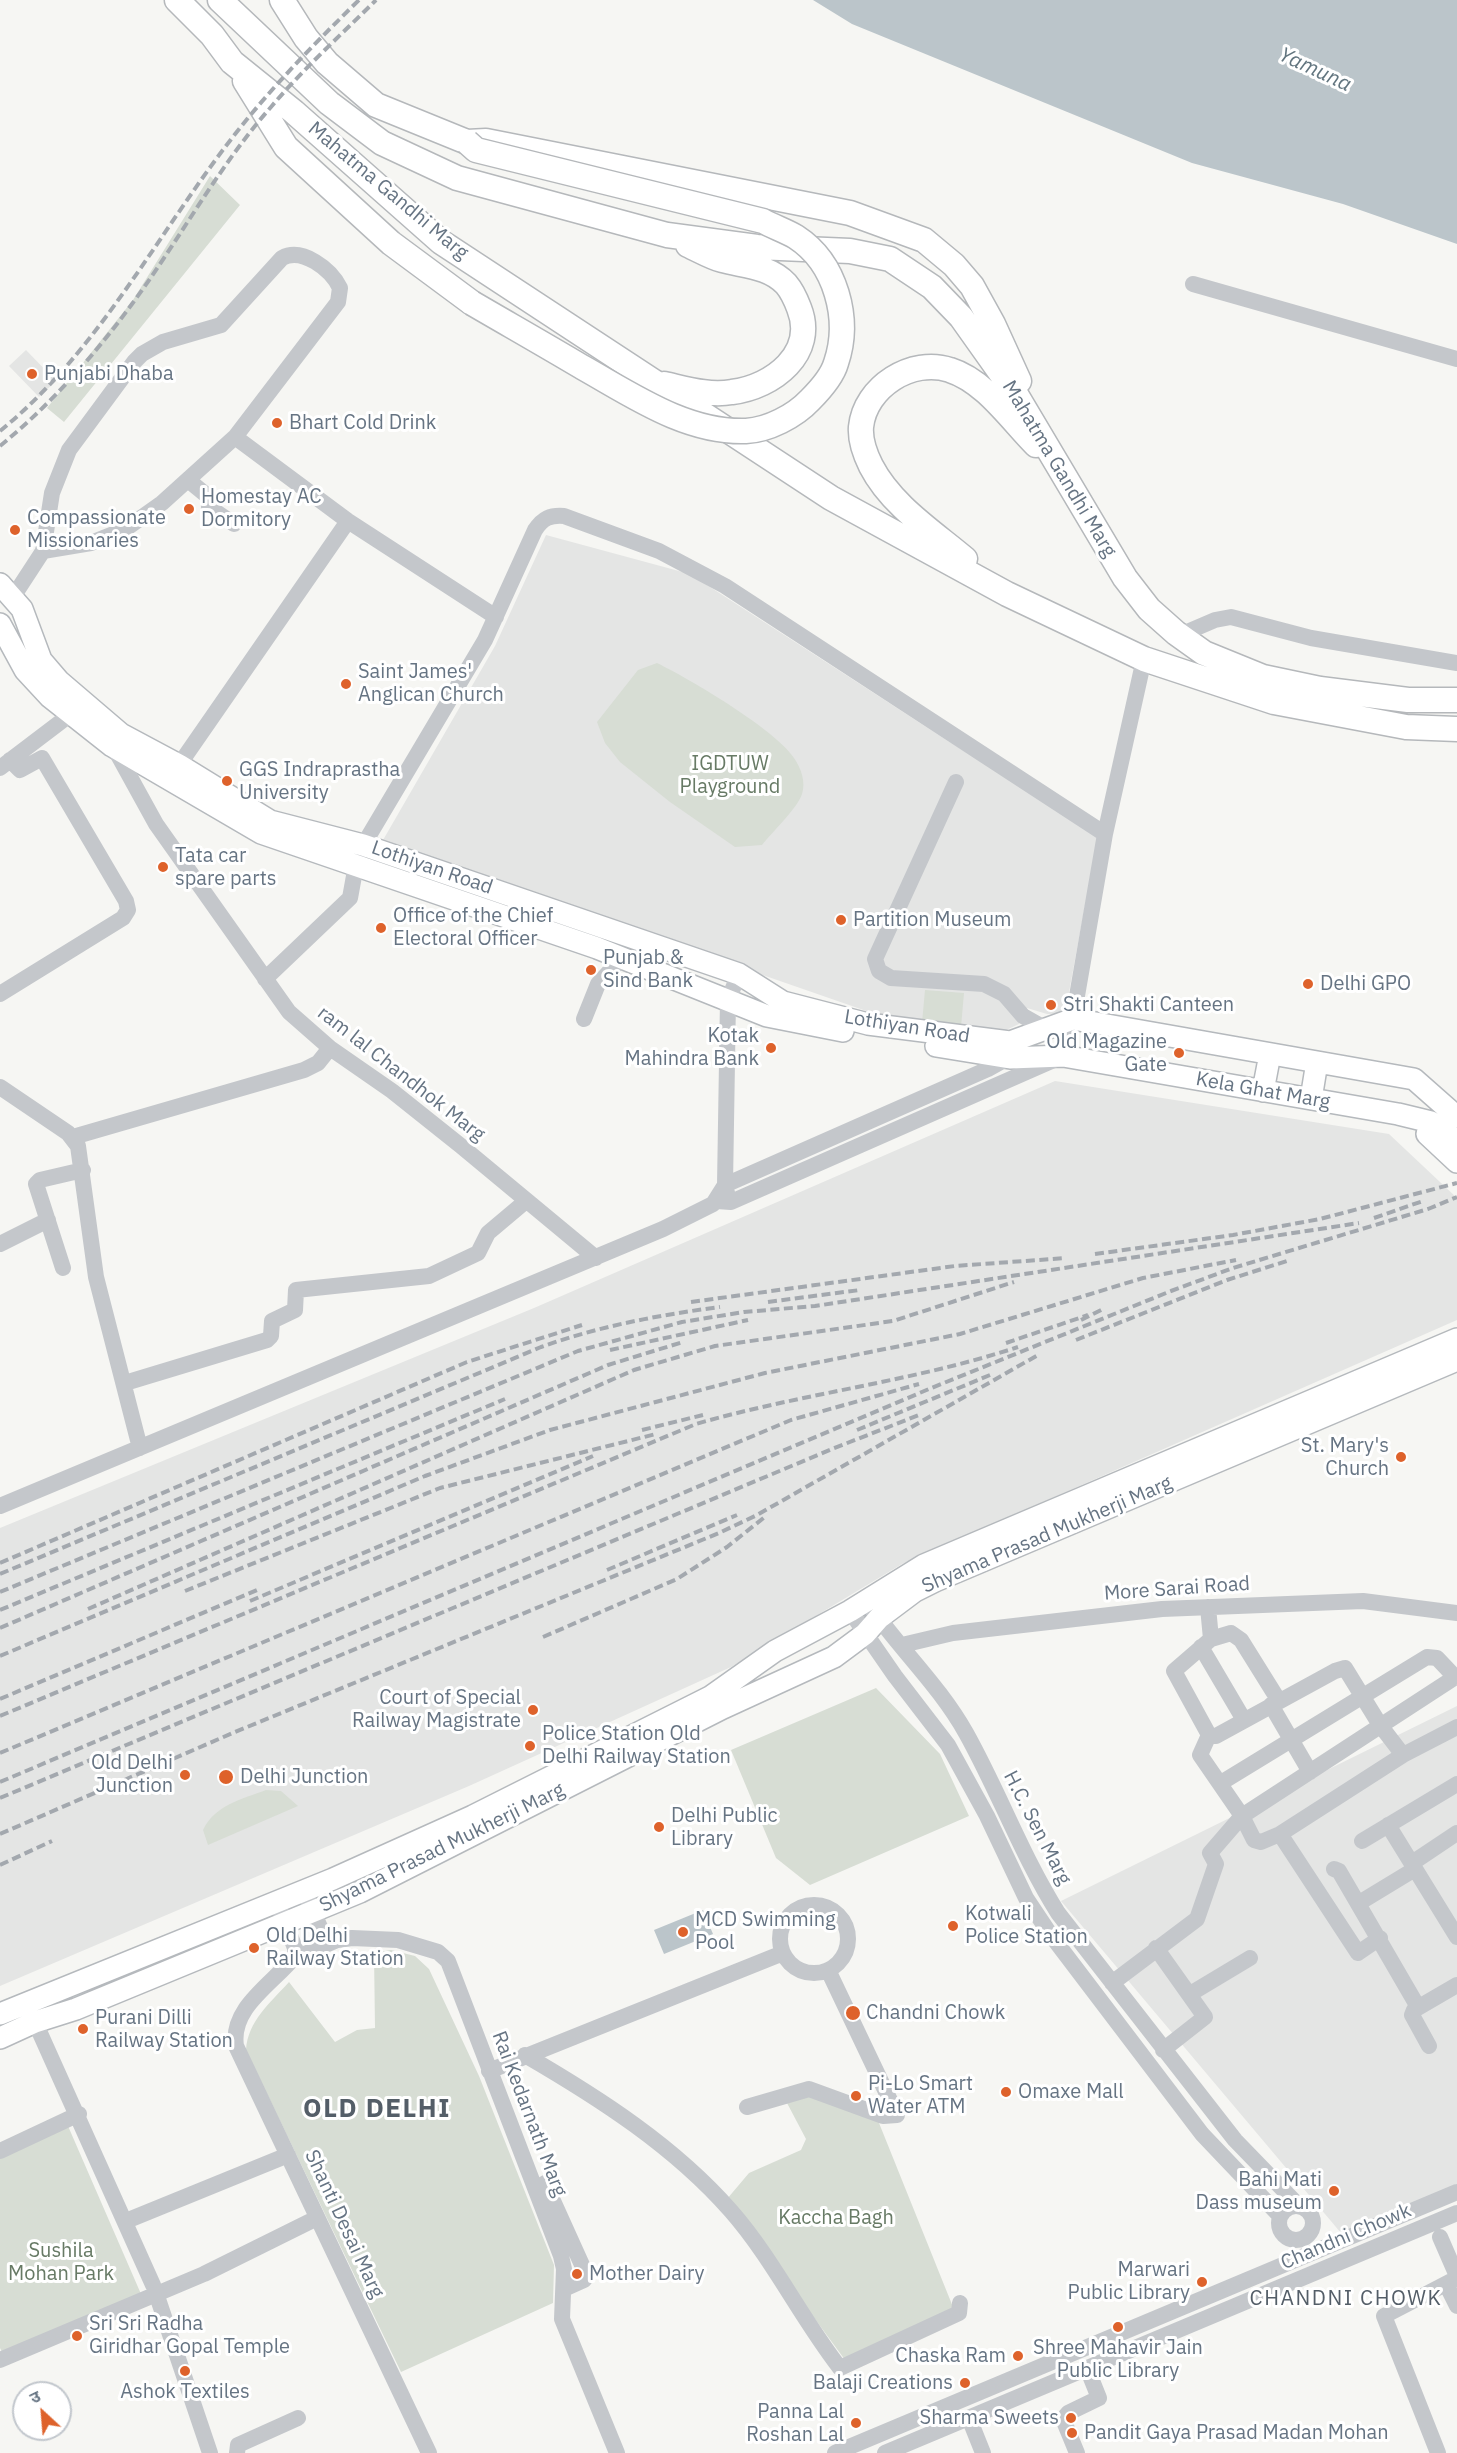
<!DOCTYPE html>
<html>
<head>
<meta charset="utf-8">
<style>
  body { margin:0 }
  #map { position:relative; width:1457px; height:2453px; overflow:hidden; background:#f6f6f3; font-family:"IBM Plex Sans","Noto Sans Devanagari",sans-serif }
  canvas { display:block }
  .north { position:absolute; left:12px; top:2381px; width:60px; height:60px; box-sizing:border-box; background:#fff; border:2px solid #c2c7cd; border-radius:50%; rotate:334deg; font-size:16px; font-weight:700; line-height:24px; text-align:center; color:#667483 }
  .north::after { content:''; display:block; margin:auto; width:21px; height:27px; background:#de622b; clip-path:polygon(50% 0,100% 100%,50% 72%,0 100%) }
</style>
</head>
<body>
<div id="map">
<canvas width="1457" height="2453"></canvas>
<div class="north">उ</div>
</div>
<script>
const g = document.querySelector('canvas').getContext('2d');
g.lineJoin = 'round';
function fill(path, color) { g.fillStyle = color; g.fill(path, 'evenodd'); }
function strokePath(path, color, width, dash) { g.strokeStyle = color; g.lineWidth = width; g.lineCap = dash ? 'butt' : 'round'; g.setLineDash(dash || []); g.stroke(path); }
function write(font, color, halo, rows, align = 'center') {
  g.font = font + ' "IBM Plex Sans",sans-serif'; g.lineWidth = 6; g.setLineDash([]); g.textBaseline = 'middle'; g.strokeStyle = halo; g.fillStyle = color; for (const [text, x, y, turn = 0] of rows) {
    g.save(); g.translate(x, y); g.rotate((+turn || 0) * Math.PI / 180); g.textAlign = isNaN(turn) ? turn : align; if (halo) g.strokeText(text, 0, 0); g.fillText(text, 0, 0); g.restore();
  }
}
fill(new Path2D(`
  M26,350L56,381L39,397L9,366Z
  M546,535L690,574L948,741L1098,835L1067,1003L1062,1010L1055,1014H1047L1027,1008L1019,1024L1002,1032L898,1022L610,922L379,847L495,646Z
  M1055,1081L1389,1134L1457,1198V1320L902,1564L731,1667L469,1786L0,1986V1528L534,1308Z
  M1457,1706V2184L1341,2233L1061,1901Z`), '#e4e5e4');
fill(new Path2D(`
  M210,176L240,205L64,422L47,408L133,300Z
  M657,663C690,679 776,730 794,758C801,768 806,782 802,794C797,809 772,832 762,845L735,847L670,802L620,762L605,743L597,722L638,670Z
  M925,990L964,993L961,1027L922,1023Z
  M876,1688L940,1754L969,1816L810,1885L776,1858L731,1750Z
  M266,1790L281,1791L298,1806L208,1845L203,1830C215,1805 242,1799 266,1790Z
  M391,1950L415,1956L429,1969L479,2076L554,2265L553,2303L401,2372L246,2050C248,2021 270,2003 289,1982L335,2042L357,2030L375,2028L374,1953Z
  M809,2095L877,2118L955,2312L848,2364L727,2199L749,2173L801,2150L806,2139L787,2103Z
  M68,2126L141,2294L3,2354L0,2348V2156Z`), '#d7ddd4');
fill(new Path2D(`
  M813,0H1457V244L1343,204L1192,163L852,24Z
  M703,1910L713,1934L664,1954L654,1930Z`), '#bbc5ca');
const major = new Path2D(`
  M0,584L22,609L41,660L59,681L121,734L179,765L270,821L363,845L739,974L783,1002L868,1024L1010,1042L1073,1019L1414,1079L1457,1117
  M0,624L25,670L50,697L112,746L261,833L597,948L767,1016L843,1031
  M936,1046L1010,1058L1063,1056L1398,1114L1431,1122L1457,1141
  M1263,1091L1270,1054
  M1311,1099L1317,1062
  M1427,1134L1457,1162
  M0,2014L333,1879L473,1816L710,1697L775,1651L850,1611L924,1565L1457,1339
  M0,2038L35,2022L76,2009L360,1892L723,1708L834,1657L865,1634L879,1618L915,1591L935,1581L1457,1360`);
const highway = new Path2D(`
  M177,0L212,35L232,62L294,112L441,242L831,498L1007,594L1144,659L1274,702L1406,727L1457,729
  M220,0L329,103L382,143L457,178L667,235L757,247L850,251L890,259L932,287L961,317L1015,393L1125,578L1149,609L1176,633L1204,653L1263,677L1320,689L1408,700H1457
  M282,0L306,38L327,63L376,105L467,142L486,141L850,213L924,240L954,265L972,286L993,324L1019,381
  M245,81L286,147L391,243L472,303
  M664,384C687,389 709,396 732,392C773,387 817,353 799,308C796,300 792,291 786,284C769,266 745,266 722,260C711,257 699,250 688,245
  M965,559C933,532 891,505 871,466C865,454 860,440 861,427C865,387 912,357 950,370C985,381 1011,420 1036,445`);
strokePath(major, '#b5b9bd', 24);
strokePath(highway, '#b5b8bb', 27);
strokePath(new Path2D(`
  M1193,284L1457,359
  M235,437L348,521L496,617
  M188,480L210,498L209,507L234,524
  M13,597L43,551L52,493L69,450L134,362L142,354L163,342L221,325L282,258C302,247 331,269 340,288L338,302L235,437L162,503L124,530L106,537L91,543L43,551
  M1180,635L1215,620L1231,617L1311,638L1457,663
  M113,746L156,824L289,1012L330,1048L392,1091L461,1146L596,1258
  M179,765L348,521
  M0,768L71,714
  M956,782L875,959L879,971L891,978L984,984L1004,994L1023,1016L1046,1029
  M265,979L350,898L358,854L485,640L535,530C543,518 550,515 564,516L659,551L725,586L1105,834
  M0,994L123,918L128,910L126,901L42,758L20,770L10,760
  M584,1019L598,984L622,958
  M0,1087L68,1133L78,1146L96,1277L140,1448
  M73,1137L304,1070L318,1063L330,1048
  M727,1193L725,1185L728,1000L739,974
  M717,1201L731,1202L1063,1056L1073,1019L1105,834L1144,659
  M0,1244L48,1220
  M63,1268L36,1184L40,1180L83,1170
  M125,1383L267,1340L271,1336L272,1321L295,1310L296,1290L429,1276L478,1253L488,1233L526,1201
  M0,1506L663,1229L713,1204L725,1185L988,1069L1013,1055
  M1208,1607L1211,1639L1174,1671L1209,1735L1216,1736L1335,1671L1345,1668L1380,1725L1403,1755
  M872,1609C902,1651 941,1688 966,1733C999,1792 1022,1856 1058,1913L1235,2140L1298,2205
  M850,1611L895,1676L948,1745L987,1816L1026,1898L1050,1934L1202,2134L1280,2216
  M1211,1639L1231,1633L1241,1640L1279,1701
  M902,1645L953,1633L1162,1609L1363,1601L1457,1613
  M1201,1647L1244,1720
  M1271,1705L1310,1772
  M1209,1735L1200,1755L1242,1816L1254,1840L1261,1842L1280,1834L1358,1953L1380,1938
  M1224,1781L1427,1657L1437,1658L1455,1677
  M1388,1825L1457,1937
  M1280,1834L1403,1755L1457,1727
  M1362,1841L1457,1784
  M1412,1863L1457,1833
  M1334,1869L1339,1871L1418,2007
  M308,1900L323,1934L330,1941L352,1938L398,1940L438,1952L448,1961L561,2256L564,2269L562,2319L617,2453
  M277,1902L295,1948V1956C274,1983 230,2007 236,2046L429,2453
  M1359,1903L1415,1869
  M780 1939a34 34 0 1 1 68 0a34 34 0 1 1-68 0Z
  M1156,1948L1205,2017L1163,2050
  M293,1959L335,1941
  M1112,1983L1197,1919L1216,1864L1210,1853L1242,1816L1457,1676
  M1190,1994L1250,1958
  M35,2022L153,2285
  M1429,2046L1412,2015L1414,2010L1457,1985
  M525,2055C599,2098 674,2146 731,2211C773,2259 801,2318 840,2368L959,2313L960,2303
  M489,2071L783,1953
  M747,2107L809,2089L883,2116L897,2115L828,1970
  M0,2151L79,2114
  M545,2183L587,2276L584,2280L564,2289
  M1279 2223a17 17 0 1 1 34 0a17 17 0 1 1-34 0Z
  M126,2221L288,2155
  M1440,2237L1457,2276
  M1446,2284L1457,2306
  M156,2293L210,2453
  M0,2360L204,2274L317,2218
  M969,2418L983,2453
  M237,2453L238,2445L298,2418
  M835,2453L1457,2192
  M885,2453L1457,2213
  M1077,2453L1063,2419L1068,2413L1099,2398L1087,2368
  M1438,2453L1384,2316L1457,2278`), '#c4c7cb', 16);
strokePath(major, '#fff', 21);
strokePath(highway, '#fff', 24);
strokePath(new Path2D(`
  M0,431C91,357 146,255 214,162C259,100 305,53 359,0
  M0,446C50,405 94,356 132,304C180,239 218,167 271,107C303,69 341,35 376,0
  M1374,1218L1423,1201
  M1095,1254L1233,1235L1320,1219L1457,1183
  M691,1302L955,1266L1066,1258
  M768,1302L860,1290
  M1081,1320L1105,1308
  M1076,1340L1227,1280L1287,1261
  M1006,1343L1088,1315
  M610,1350L748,1320
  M642,1430L703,1415
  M857,1430L990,1375
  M0,1563L467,1362L582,1325
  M607,1570L737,1515
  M0,1574L541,1347C600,1326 659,1315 720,1307
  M185,1591L440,1488L656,1434
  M0,1592L578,1351L682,1322L744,1312L815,1306L1359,1223
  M250,1601L593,1456
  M88,1609L634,1370L715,1346L893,1321L1014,1282
  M0,1610L505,1399
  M0,1628L608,1365L683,1342
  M543,1637L677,1579L727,1547L766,1516
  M0,1656L425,1476L550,1430L765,1373L960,1334L1143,1278L1236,1260
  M0,1699L257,1590
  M0,1716L696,1424C803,1393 912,1382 1018,1347
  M0,1753L791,1420L919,1384
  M0,1782L929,1389L1171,1291L1233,1268L1428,1209L1457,1197
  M0,1798L832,1449L919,1415
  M0,1834L235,1732L719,1533L757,1515L1038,1355
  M0,1865L52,1841`), '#a3a8ae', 4, [9, 4.5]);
const highwayBridge = new Path2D(`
  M467,142L476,150L763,221C774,227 786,231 796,237C836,263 851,319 836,363C832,377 820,390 810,400C795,416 768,430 746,431C686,433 632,395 582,367C545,345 508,324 472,303`);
strokePath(highwayBridge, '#b5b8bb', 27, []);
strokePath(highwayBridge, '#fff', 24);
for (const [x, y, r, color] of [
  [32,374,6,"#de622b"],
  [277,423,6,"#de622b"],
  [189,509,6,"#de622b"],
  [15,530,6,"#de622b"],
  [346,684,6,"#de622b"],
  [227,781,6,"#de622b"],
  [163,867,6,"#de622b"],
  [841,920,6,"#de622b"],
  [381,928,6,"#de622b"],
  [591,970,6,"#de622b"],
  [1308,984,6,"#de622b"],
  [1051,1005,6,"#de622b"],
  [771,1048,6,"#de622b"],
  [1179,1053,6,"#de622b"],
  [1401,1457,6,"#de622b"],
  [533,1710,6,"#de622b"],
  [530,1746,6,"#de622b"],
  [185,1775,6,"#de622b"],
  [226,1777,8,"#de622b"],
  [659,1827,6,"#de622b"],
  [953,1926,6,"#de622b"],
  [683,1932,6,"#de622b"],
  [254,1948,6,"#de622b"],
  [853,2013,8,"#de622b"],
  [83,2029,6,"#de622b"],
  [1006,2092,6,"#de622b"],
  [856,2096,6,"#de622b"],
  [1334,2191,6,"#de622b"],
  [577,2274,6,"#de622b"],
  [1202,2282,6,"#de622b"],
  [1118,2327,6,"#de622b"],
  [77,2336,6,"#de622b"],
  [1018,2356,6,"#de622b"],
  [185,2371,6,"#de622b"],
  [965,2383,6,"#de622b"],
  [1071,2418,6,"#de622b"],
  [856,2423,6,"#de622b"],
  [1072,2433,6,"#de622b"]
]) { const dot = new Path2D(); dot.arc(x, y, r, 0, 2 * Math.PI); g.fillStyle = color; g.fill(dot); strokePath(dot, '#fff', 2); }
write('20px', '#667483', '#fff', [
  ["Mahatma Gandhi Marg",388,191,40],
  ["Mahatma Gandhi Marg",1059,469,59],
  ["Lothiyan Road",432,868,19],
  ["Lothiyan Road",907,1027,9],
  ["ram lal Chandhok Marg",401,1074,38],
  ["Kela Ghat Marg",1263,1091,10],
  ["Shyama Prasad Mukherji Marg",1047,1535,-23],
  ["More Sarai Road",1177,1589,-4],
  ["H.C. Sen Marg",1037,1828,63],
  ["Shyama Prasad Mukherji Marg",442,1848,-26],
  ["Rai Kedarnath Marg",529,2114,69],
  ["Shanti Desai Marg",344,2224,65],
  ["Chandni Chowk",1346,2237,-23]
]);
write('20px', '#667483', '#fff', [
  ["Punjabi Dhaba",44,374],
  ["Bhart Cold Drink",289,423],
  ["Homestay AC",201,497],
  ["Dormitory",201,520],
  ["Compassionate",27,518],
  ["Missionaries",27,541],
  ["Saint James'",358,672],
  ["Anglican Church",358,695],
  ["GGS Indraprastha",239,770],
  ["University",239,793],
  ["Tata car",175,856],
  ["spare parts",175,879],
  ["Office of the Chief",393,916],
  ["Electoral Officer",393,939],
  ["Partition Museum",853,920],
  ["Punjab &",603,958],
  ["Sind Bank",603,981],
  ["Delhi GPO",1320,984],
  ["Stri Shakti Canteen",1063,1005],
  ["Kotak",759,1036,"right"],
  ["Mahindra Bank",759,1059,"right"],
  ["Old Magazine",1167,1042,"right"],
  ["Gate",1167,1065,"right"],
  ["St. Mary's",1389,1446,"right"],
  ["Church",1389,1469,"right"],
  ["Court of Special",521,1698,"right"],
  ["Railway Magistrate",521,1721,"right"],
  ["Police Station Old",542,1734],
  ["Delhi Railway Station",542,1757],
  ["Old Delhi",173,1763,"right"],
  ["Junction",173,1786,"right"],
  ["Delhi Junction",240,1777],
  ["Delhi Public",671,1816],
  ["Library",671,1839],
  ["Kotwali",965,1914],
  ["Police Station",965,1937],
  ["MCD Swimming",695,1920],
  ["Pool",695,1943],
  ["Old Delhi",266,1936],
  ["Railway Station",266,1959],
  ["Chandni Chowk",866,2013],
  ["Purani Dilli",95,2018],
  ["Railway Station",95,2041],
  ["Pi-Lo Smart",868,2084],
  ["Water ATM",868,2107],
  ["Omaxe Mall",1018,2092],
  ["Bahi Mati",1322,2180,"right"],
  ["Dass museum",1322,2203,"right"],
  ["Marwari",1190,2270,"right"],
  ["Public Library",1190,2293,"right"],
  ["Mother Dairy",589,2274],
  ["Sri Sri Radha",89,2324],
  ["Giridhar Gopal Temple",89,2347],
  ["Shree Mahavir Jain",1118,2348,"center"],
  ["Public Library",1118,2371,"center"],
  ["Chaska Ram",1006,2356,"right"],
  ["Balaji Creations",953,2383,"right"],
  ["Ashok Textiles",185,2392,"center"],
  ["Panna Lal",844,2412,"right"],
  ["Roshan Lal",844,2435,"right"],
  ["Sharma Sweets",1059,2418,"right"],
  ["Pandit Gaya Prasad Madan Mohan",1084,2433]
], 'left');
write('20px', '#677a65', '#fff', [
  ["IGDTUW",730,764],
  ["Playground",730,787],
  ["Kaccha Bagh",836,2218],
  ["Sushila",61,2251],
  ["Mohan Park",61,2274]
]);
write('italic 21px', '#62757f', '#fff', [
  ["Yamuna",1315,70,25]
]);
g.letterSpacing = '1.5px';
write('21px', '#545e68', '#fff', [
  ["CHANDNI CHOWK",1346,2299]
]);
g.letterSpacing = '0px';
g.letterSpacing = '1.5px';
write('bold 26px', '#545e68', '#fff', [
  ["OLD DELHI",377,2109]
]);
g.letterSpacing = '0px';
</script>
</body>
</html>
